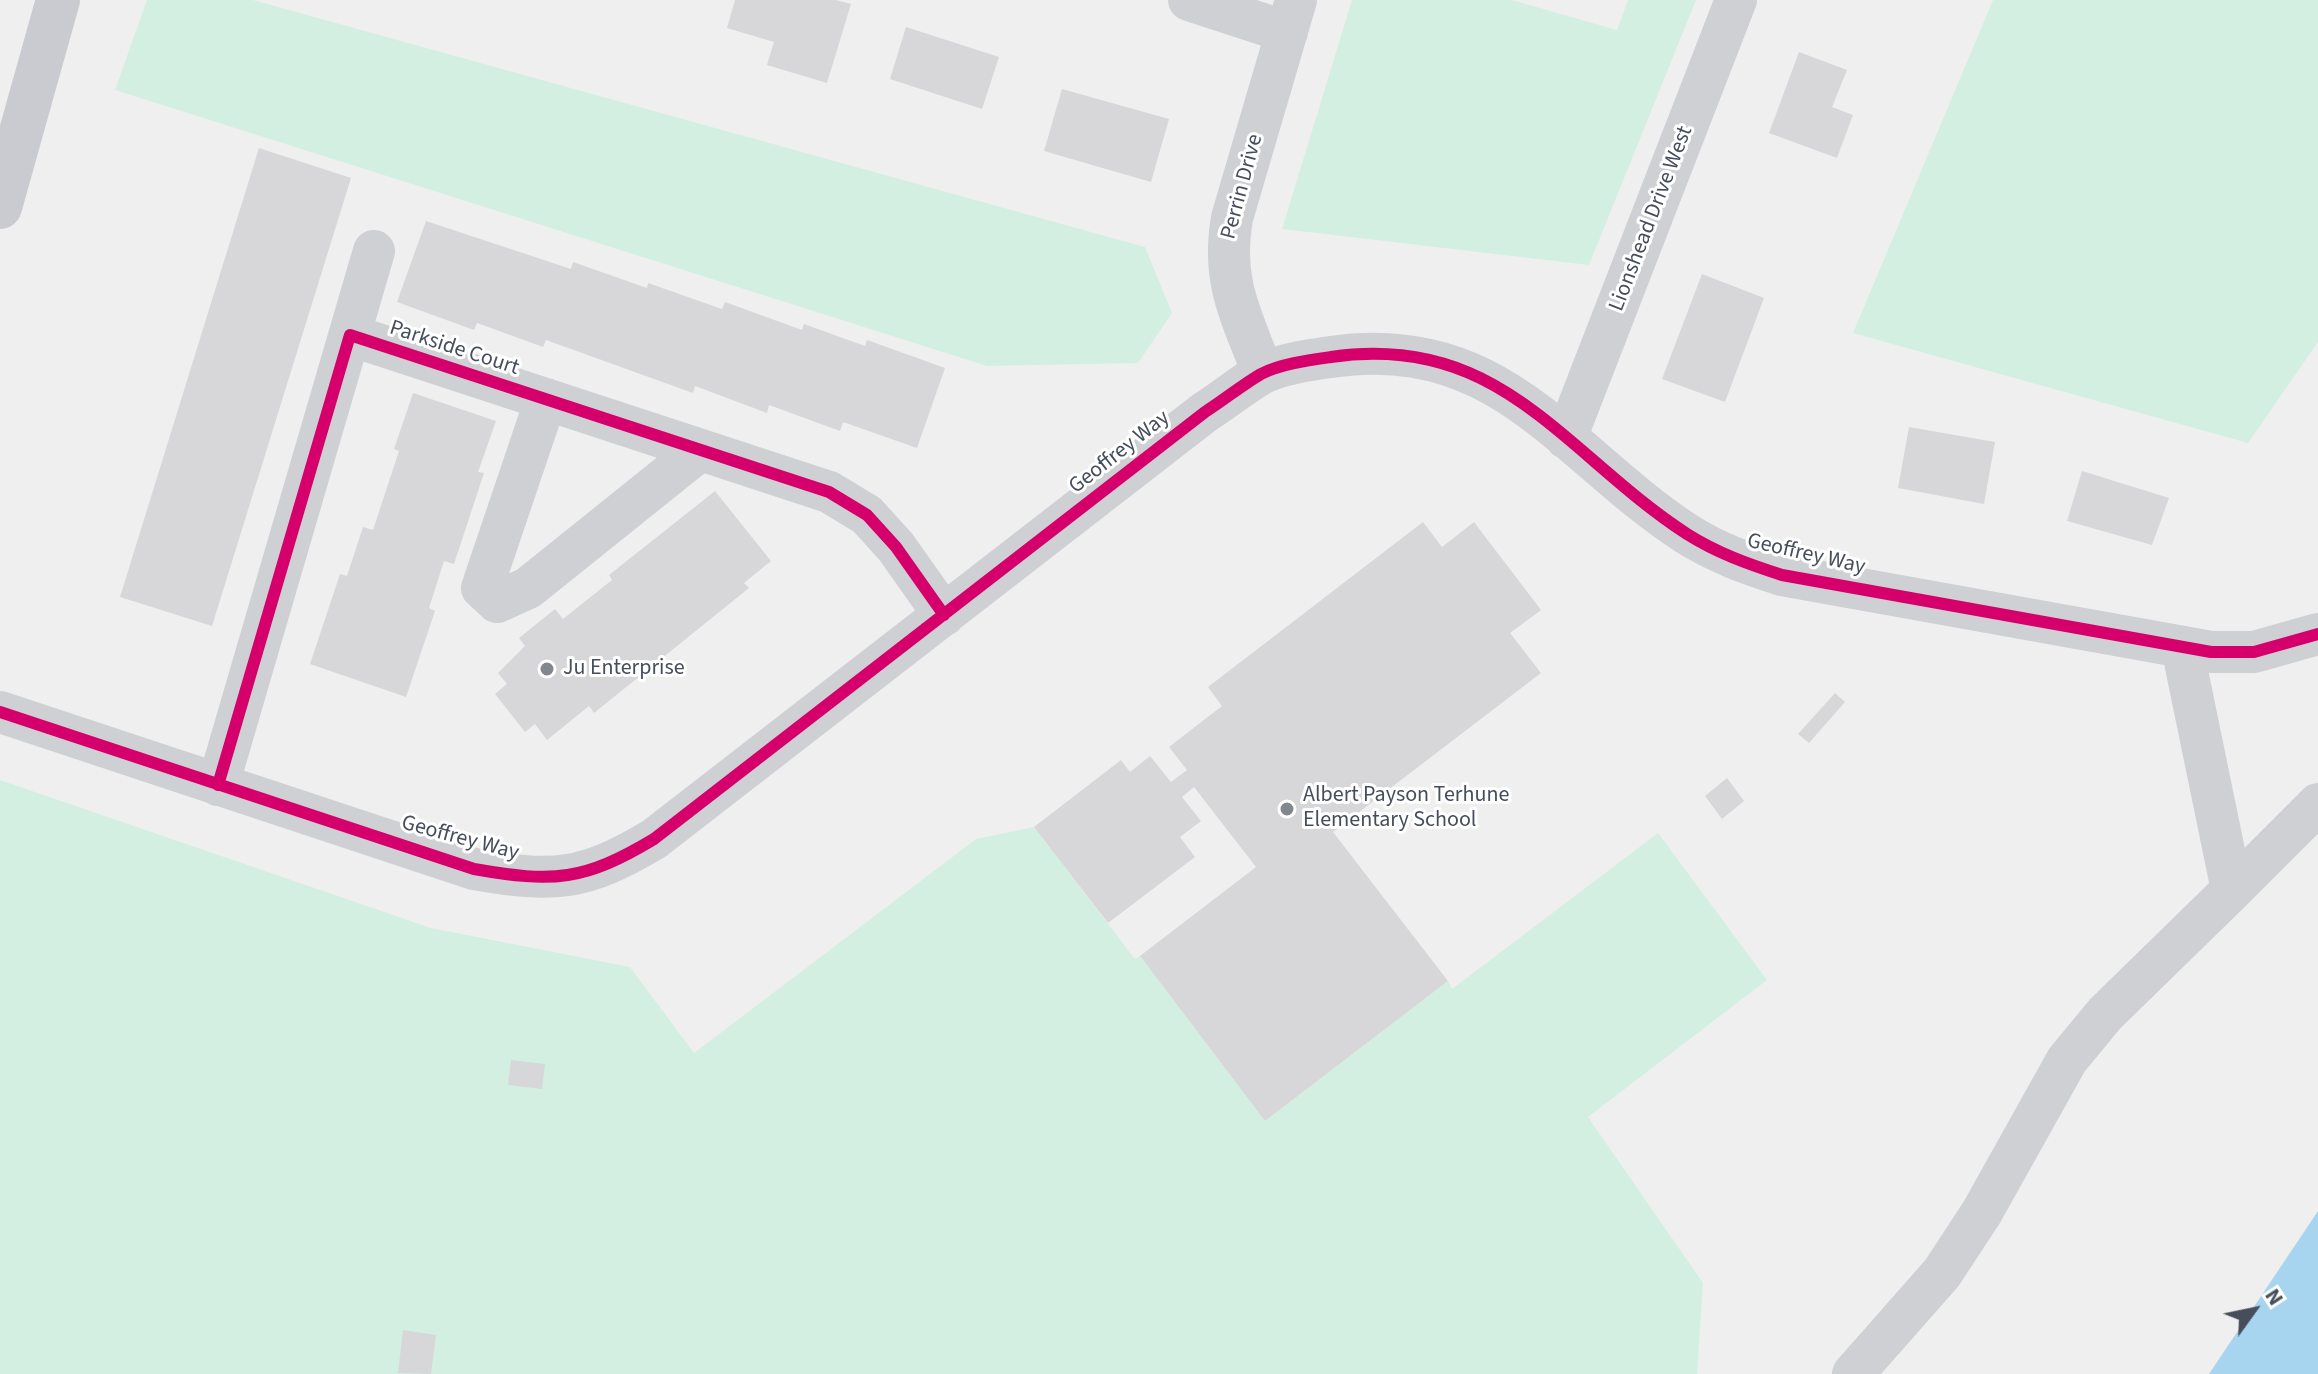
<!DOCTYPE html>
<html>
<head>
<meta charset="utf-8">
<style>
  body { margin:0 }
  #map { position:relative; width:2318px; height:1374px; overflow:hidden; background:#f0efef; font-family:"Source Sans 3",sans-serif }
  canvas { display:block }
  .north { position:absolute; left:2214px; top:1270px; width:80px; height:80px; -webkit-text-stroke:6px #fff; paint-order:stroke; rotate:57deg; font-size:22px; font-weight:700; line-height:32px; text-align:center; color:#464e5c }
  .north::after { content:''; display:block; margin:auto; width:28px; height:36px; background:#464e5c; clip-path:polygon(50% 0,100% 100%,50% 72%,0 100%) }
</style>
</head>
<body>
<div id="map">
<canvas width="2318" height="1374"></canvas>
<div class="north">N</div>
</div>
<script>
const g = document.querySelector('canvas').getContext('2d');
g.lineJoin = 'round';
function fill(path, color) { g.fillStyle = color; g.fill(path, 'evenodd'); }
function strokePath(path, color, width, dash) { g.strokeStyle = color; g.lineWidth = width; g.lineCap = dash ? 'butt' : 'round'; g.setLineDash(dash || []); g.stroke(path); }
function write(font, color, halo, rows, align = 'center') {
  g.font = font + ' "Source Sans 3",sans-serif'; g.lineWidth = 6; g.setLineDash([]); g.textBaseline = 'middle'; g.strokeStyle = halo; g.fillStyle = color; for (const [text, x, y, turn = 0] of rows) {
    g.save(); g.translate(x, y); g.rotate((+turn || 0) * Math.PI / 180); g.textAlign = isNaN(turn) ? turn : align; if (halo) g.strokeText(text, 0, 0); g.fillText(text, 0, 0); g.restore();
  }
}
fill(new Path2D(`
  M147,0H253L1145,247L1172,313L1138,363L987,366L115,90Z
  M1352,0H1512L1617,30L1628,0H1696L1589,265L1282,229Z
  M1993,0H2318V342L2248,443L1853,333Z
  M0,780L431,928L630,967L694,1053L976,839L1034,827L1135,959L1140,956L1265,1121L1448,981L1452,989L1658,833L1767,980L1588,1117L1703,1283L1697,1374H0Z`), '#d3efe2');
fill(new Path2D(`
  M2318,1211V1374H2209Z`), '#a7d4ee');
fill(new Path2D(`
  M735,0H836L851,4L827,83L767,65L774,42L727,28Z
  M906,27L999,57L982,109L890,79Z
  M1799,52L1847,70L1832,107L1853,115L1837,158L1769,133Z
  M1062,89L1169,119L1151,182L1044,151Z
  M259,148L351,178L212,626L120,597Z
  M426,221L571,269L573,262L647,288L648,283L722,309L725,302L802,330L804,324L865,346L867,340L945,368L917,448L843,422L840,431L769,405L767,413L695,386L693,393L546,340L543,347L477,323L474,330L397,302Z
  M1702,274L1764,298L1725,402L1662,379Z
  M413,393L496,421L478,472L484,473L454,564L444,561L429,608L435,611L406,697L310,664L340,574L347,576L363,527L373,530L399,451L394,449Z
  M1909,427L1995,442L1984,504L1898,488Z
  M2082,471L2169,498L2152,545L2067,521Z
  M715,491L771,561L744,583L749,588L594,713L589,706L547,740L535,724L525,732L495,694L507,684L498,673L525,646L519,638L555,609L563,619L612,580L609,575Z
  M1423,522L1442,547L1474,522L1541,610L1510,633L1541,673L1333,832L1448,981L1265,1121L1140,956L1256,867L1194,787L1182,797L1201,821L1180,837L1195,857L1108,923L1034,827L1121,760L1130,772L1150,756L1171,782L1187,770L1169,747L1222,706L1208,687Z
  M1835,693L1845,702L1809,743L1798,734Z
  M1727,778L1744,801L1722,819L1705,796Z
  M511,1060L545,1064L542,1089L508,1085Z
  M403,1330L436,1335L431,1374L398,1373Z`), '#d7d7d9');
strokePath(new Path2D(`
  M1189,0L1287,32
  M350,335L829,492L867,515L896,547L944,615
  M1263,373C1241,315 1221,281 1232,218L1296,0
  M546,399L482,588L497,602L528,588L700,450
  M1566,438L1736,0
  M0,712L474,869C554,883 584,881 654,839L1205,412C1224,400 1242,385 1261,374C1280,364 1310,360 1331,357C1501,332 1564,454 1687,534C1717,553 1748,564 1782,575L2211,652H2254L2318,634
  M218,785L374,251
  M2232,890L2318,804
  M1853,1374L1942,1273L1982,1212L2067,1060L2105,1014L2232,890L2182,647`), '#ced0d3', 42);
strokePath(new Path2D(`
  M0,207L58,0`), '#c9cbd0', 44);
strokePath(new Path2D(`
  M0,712L474,869C554,883 584,881 654,839L1205,412C1224,400 1242,385 1261,374C1280,364 1310,360 1331,357C1501,332 1564,454 1687,534C1717,553 1748,564 1782,575L2211,652H2254L2318,634
  M218,785L350,335L829,492L867,515L896,547L944,615`), '#d6006c', 12);
for (const [x, y, r, color] of [
  [547,669,8,"#82868f"],
  [1287,809,8,"#82868f"]
]) { const dot = new Path2D(); dot.arc(x, y, r, 0, 2 * Math.PI); g.fillStyle = color; g.fill(dot); strokePath(dot, '#fff', 3); }
write('22px', '#464e5c', '#fff', [
  ["Perrin Drive",1243,187,-75],
  ["Lionshead Drive West",1652,219,-69],
  ["Parkside Court",454,349,18],
  ["Geoffrey Way",1120,453,-38],
  ["Geoffrey Way",1806,555,13],
  ["Geoffrey Way",460,839,15]
]);
write('22px', '#464e5c', '#fff', [
  ["Ju Enterprise",563,669],
  ["Albert Payson Terhune",1303,796],
  ["Elementary School",1303,821]
], 'left');
</script>
</body>
</html>
